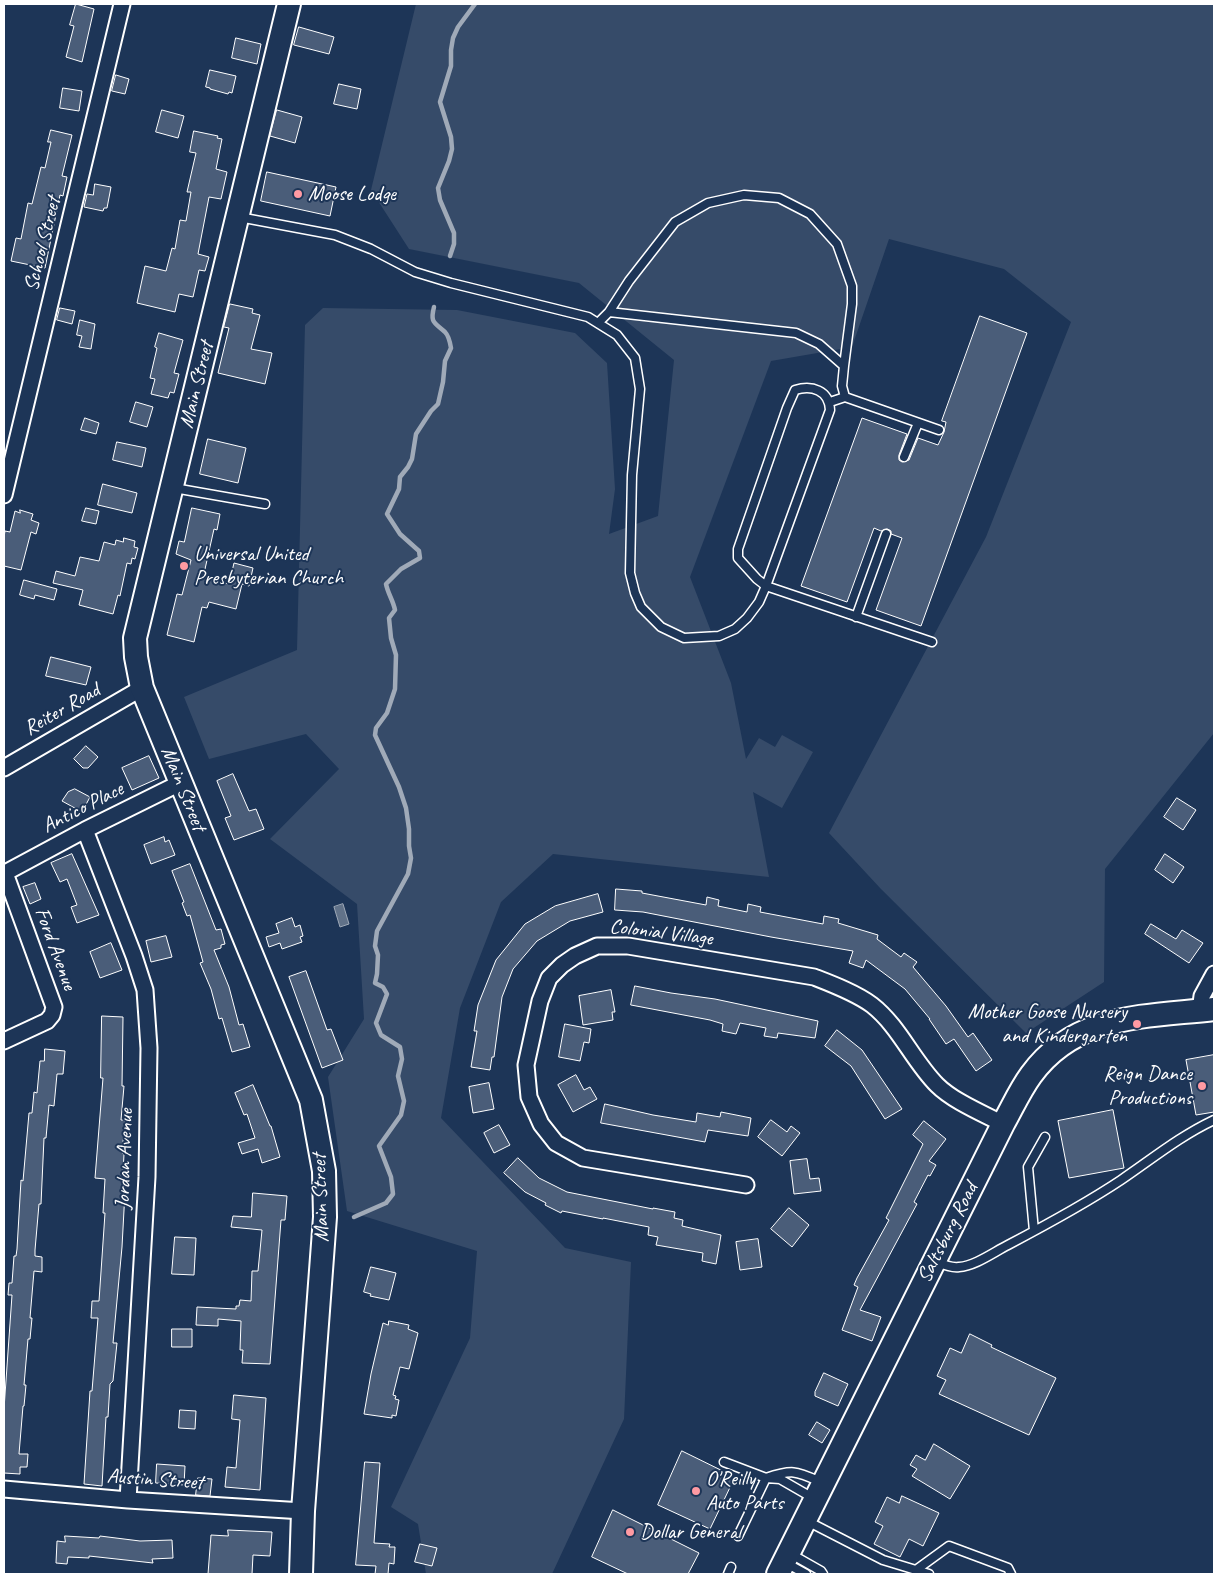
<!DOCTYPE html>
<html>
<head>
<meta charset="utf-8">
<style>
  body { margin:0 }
  #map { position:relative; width:1218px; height:1578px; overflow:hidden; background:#1d3557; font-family:Caveat,sans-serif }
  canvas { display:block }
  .frame { position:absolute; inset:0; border:5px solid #fff; pointer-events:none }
</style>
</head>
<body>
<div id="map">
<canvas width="1218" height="1578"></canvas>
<div class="frame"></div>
</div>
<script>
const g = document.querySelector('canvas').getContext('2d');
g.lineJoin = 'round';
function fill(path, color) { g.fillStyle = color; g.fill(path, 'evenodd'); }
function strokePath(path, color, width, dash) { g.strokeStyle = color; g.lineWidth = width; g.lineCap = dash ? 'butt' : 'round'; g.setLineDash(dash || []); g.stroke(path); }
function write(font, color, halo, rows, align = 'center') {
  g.font = font + ' Caveat,sans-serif'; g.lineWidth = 4; g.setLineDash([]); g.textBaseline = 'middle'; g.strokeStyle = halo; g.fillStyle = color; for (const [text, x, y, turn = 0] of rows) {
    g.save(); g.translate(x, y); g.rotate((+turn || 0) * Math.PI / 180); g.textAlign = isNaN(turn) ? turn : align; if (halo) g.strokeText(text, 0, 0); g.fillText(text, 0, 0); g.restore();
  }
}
fill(new Path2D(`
  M416,4H1214V733L1105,869L1104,982L1026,1033L881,889L829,833L986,537L1071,322L1004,269L889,239L852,347L771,361L690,577L731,683L746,759L759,738L775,747L782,735L813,752L782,808L753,792L769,877L553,854L501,902L460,1008L441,1118L565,1248L631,1262L624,1419L552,1574H426L418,1524L391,1507L470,1338L477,1251L347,1211L328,1077L364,1019L357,904L270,839L339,769L306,734L209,759L184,697L297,650L305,325L323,308L457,310L575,333L607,363L615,489L609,534L658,516L674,360L579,283L409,249L371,190Z`), '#364b69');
const water = new Path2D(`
  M343,904L349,924L340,927L334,907Z`);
fill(water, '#617289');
strokePath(water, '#a0aab8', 1);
strokePath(new Path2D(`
  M450,256L454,244V233L440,200L438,188L449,161L452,149L451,137L440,102L451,66V50L453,38L458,27L475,4
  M354,1217L386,1203L393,1194L391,1177L379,1146L401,1115L404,1101L398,1076L402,1059L400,1047L381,1035L376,1023L387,994L383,987L375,983L377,974L378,955L375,946L377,931L408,874L411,858L409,846V829L406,808L399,787L375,735L376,728L387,713L395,689L396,655L391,638L389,618L395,610C393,600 388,594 386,584L401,569L420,558L419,551L400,534L387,514L399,489L400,477L408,467L412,459L416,434L431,411L438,404L443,382L445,361L451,348C450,342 449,336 445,332C434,322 430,323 434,307`), '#a0aab8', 4.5);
const building = new Path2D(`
  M76,4L94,9L82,62L66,57L74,26L70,25Z
  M299,27L334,37L329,54L294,45Z
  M236,38L261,44L257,64L232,58Z
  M210,70L236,76L232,93L229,92L228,94L210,89V88L206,87Z
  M116,75L129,79L125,94L112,91Z
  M339,84L361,89L357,109L334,104Z
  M63,88L82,91L79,111L60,108Z
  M162,110L184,116L178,138L156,132Z
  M277,110L302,117L295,143L270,136Z
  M51,130L72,135L62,176L67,177L63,196L60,195L45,268L11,261L16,238L21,239L28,203L32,204L41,167L45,168L51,142H48Z
  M194,131L218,136L217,138L222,139L216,169L227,172L221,199L209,197L198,254L209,257L205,271L199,270L193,297L179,294L175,312L137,303L145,266L166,271L172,248L175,249L180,220L186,221L191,192H187L196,153L190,152Z
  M267,172L336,187L330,216L261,201Z
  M95,184L111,187L107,208H104L103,211L84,207L87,194L93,195Z
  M230,304L253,309L252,313L260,315L251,349L272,353L265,384L218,373L229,328L224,327Z
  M60,308L75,311L72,324L57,320Z
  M980,316L1027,333L921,626L876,610L902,538L891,534V531L887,529L881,531L874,528L847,602L801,586L862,418L907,434L899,455V460L902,462L909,460L918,438L938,445L944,432L946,422L942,421Z
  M80,320L95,324L91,349L79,347L82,336L77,335Z
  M159,333L183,340L174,373L179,374L174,393L170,392L168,398L151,394L155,379L150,378L157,348L155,347Z
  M136,402L153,407L147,427L130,422Z
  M85,418L99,423L96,434L81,430Z
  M208,439L246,448L238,483L200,474Z
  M117,442L146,448L142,467L113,460Z
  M103,484L137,493L132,513L98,505Z
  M86,508L99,511L96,524L82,521Z
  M192,508L220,514L217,530L214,529L203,578L229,584L234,563L253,568L249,586L242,584L236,609L209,602L207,608L202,607L194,642L167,635L177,594L182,595L191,560L176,554L179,541L184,542Z
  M20,510L33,514L31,520L39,523L36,534L31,532L21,570L4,566V537L5,531L10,532L15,511L20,513Z
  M124,538L135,541L134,547L138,548L135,559L132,558L131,564L127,563L120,596L118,595L113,614L79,605L83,590L53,583L56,571L75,576L80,557L99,561L104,542L115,545L116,540L123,542Z
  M24,580L57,589L54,600L35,595L34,599L20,595Z
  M51,657L91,667L86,685L46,676Z
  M86,746L98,757L88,768H83L74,759Z
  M149,756L159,778L132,790L122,768Z
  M233,774L249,811L256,809L264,829L234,840L225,818L231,816L217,781Z
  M75,789L90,797L82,812L62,801L68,792Z
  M1177,798L1196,810L1183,830L1164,817Z
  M164,837L165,842L169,840L175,855L151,864L144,845Z
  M72,854L99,915L77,923L71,907L77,905L67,879L60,882L51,863Z
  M1165,854L1184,867L1173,883L1155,870Z
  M190,864L216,930L221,929L225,944L221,945V948L214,950L229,987L239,1025L243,1024L250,1047L232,1052L222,1018L219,1019L211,989L200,963L203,962L190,915L187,916L182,903L184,902L172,871Z
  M35,883L41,899L30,904L23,887Z
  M616,889L642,891V893L706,905L707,897L719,900L718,906L747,912L748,904L761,907L760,912L823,924L824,916L839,919L838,923L878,935L877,939L901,957L904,953L917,962L913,967L946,1006L968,1037L973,1033L992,1060L976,1071L954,1039L946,1044L929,1019H930L905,989L866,960L863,968L849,963L853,951L771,937L643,912L615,910Z
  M598,894L603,912L570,921L537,941L513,969L502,997L494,1057H492L490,1070L471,1067L477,1031H474L478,1005L496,960L525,924L555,906Z
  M292,918L295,927L300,925L303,936L300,937L302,942L282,949L280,943L269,947L266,937L279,933L276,924Z
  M1151,924L1176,939L1182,930L1203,943L1189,963L1145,934Z
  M166,936L172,957L151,962L146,941Z
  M111,943L122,970L100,978L90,952Z
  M306,971L327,1030L331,1029L343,1060L322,1068L289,977Z
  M635,986L671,993L715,999L818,1021L815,1038L778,1033L777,1038L764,1036L766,1028L740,1023L736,1034L722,1031L723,1024L710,1020L631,1005Z
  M611,990L615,1012H612L613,1020L583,1025L579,996Z
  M102,1016L123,1017L122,1086H124L121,1120H125L122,1153L124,1154L123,1173H126L122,1247L113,1343H117L113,1381L110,1384L108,1417H106L102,1486L84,1484L90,1391H92L98,1318H91L92,1301H99L105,1213H103L105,1179L95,1178L103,1078H101Z
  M565,1024L591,1029L589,1043L584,1042L580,1061L559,1057Z
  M837,1030L862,1050L902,1109L885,1119L851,1066L825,1046Z
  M45,1049L65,1051L63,1074H57L54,1106L49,1105L46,1138H44L41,1204H39L35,1250V1256L42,1257V1272L34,1271L30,1318H32L30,1339H28L24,1385H26L24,1406H23L19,1454H28L27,1467H20V1474L4,1473V1409L12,1295H8L9,1283H12L14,1256H16L17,1249L21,1180L23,1181L29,1113H32L34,1092L37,1093L40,1061H44Z
  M1214,1055V1112L1196,1115L1186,1060Z
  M576,1075L584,1090L590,1087L597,1099L573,1112L558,1085Z
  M489,1083L494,1109L473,1113L469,1087Z
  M253,1085L270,1126H271L280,1157L262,1163L258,1149L242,1154L238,1143L255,1138L247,1114L244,1115L235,1093Z
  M605,1104L653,1115L696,1122L697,1113L720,1117L721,1112L751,1118L748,1136L708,1130L705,1142L601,1123Z
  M1113,1110L1124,1168L1069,1178L1058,1121Z
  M771,1120L787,1132L791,1126L800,1133L782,1156L758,1137Z
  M924,1121L946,1139L929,1161L936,1165L930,1176L928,1175L914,1202L917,1204L860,1310L881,1317L872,1341L842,1330L858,1287L854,1285L857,1278L889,1220L886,1218L923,1144L913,1135Z
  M499,1125L510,1145L494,1153L484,1133Z
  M518,1158L539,1178L567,1192L653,1209V1208L675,1212L674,1218L683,1220L682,1226L721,1235L716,1264L702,1261L703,1253L656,1245L658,1237L648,1235L649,1227L603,1218V1219L562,1211L561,1213L545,1205L546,1203L525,1192L504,1173Z
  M807,1159L810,1179L819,1178L821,1191L794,1194L790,1161Z
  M253,1193L287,1196L285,1220H281L270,1364L242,1363L243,1350H240L241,1321L218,1319V1326L196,1325L197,1307L236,1309V1306H239L240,1300L251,1301L252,1271H258L262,1230L231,1227L233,1216L251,1217Z
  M789,1208L809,1225L792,1247L771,1229Z
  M175,1237L196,1238L194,1275L172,1274Z
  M758,1239L762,1267L740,1270L736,1242Z
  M371,1267L396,1273L389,1300L370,1296L371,1294L364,1292Z
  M389,1321L409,1325L408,1329L418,1333L409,1369L400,1367L393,1395L396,1396L395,1399L399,1400L396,1416L392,1415V1418L364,1414L371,1374L383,1323L388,1325Z
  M172,1329H192V1347H172Z
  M970,1334L992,1345L991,1347L1056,1378L1029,1435L939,1394L946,1380L937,1376L950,1348L961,1353Z
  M824,1373L848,1384L838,1406L815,1396V1392Z
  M234,1395L266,1398L260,1490L225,1487L227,1467L236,1468L240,1420L232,1419Z
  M180,1410L196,1411L195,1429L179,1428Z
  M817,1422L830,1430L822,1443L809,1435Z
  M934,1444L970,1466L950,1499L912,1476L917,1469L910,1465L916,1455L925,1460Z
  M682,1451L735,1477L710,1529L658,1505Z
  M365,1462L380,1463L374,1543L390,1544L389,1547H395L394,1564L389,1563L388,1574H375L376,1566L356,1565Z
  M157,1464L185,1466L184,1485L156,1483Z
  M198,1478L212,1479L210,1496L196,1495Z
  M902,1496L939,1513L923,1546L909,1539L900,1557L874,1544L883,1526L875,1522L887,1497L899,1503Z
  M613,1510L699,1553L688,1574H628L592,1557Z
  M228,1530L272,1532L270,1556L253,1555L252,1574H208L211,1535L228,1536Z
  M65,1536L99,1538L100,1536L140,1541L172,1540L173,1558L152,1559L153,1563L89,1556V1558L68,1557L67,1564L56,1563L57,1541L65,1542Z
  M420,1544L437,1548L432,1566L415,1562Z`);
fill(building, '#4a5d79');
strokePath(building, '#fff', 1);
const lane = new Path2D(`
  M239,217L335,235L371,249L415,272L451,283L588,317L617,335L635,358L640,389L632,475L630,573L635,593L641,607L661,627L684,638L719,636L735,629L747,618L759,602L766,586L830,410C829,390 812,385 795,390L787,408L738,549V558L757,579L766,586L932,642
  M609,312L629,281L675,222L708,203L744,195L779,198L810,214L837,244L852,286V304L844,366
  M598,323L609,312L796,333L819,344L844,366L842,386L845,397
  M830,402L845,397L939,430
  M904,457L918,423
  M174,488L265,504
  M856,617L886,534
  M1034,1231L1028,1167L1045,1137
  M937,1262C944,1265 952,1268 959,1267C975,1266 994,1252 1008,1245C1046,1225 1085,1204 1121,1180C1152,1159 1180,1136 1214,1120
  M724,1462L766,1478L780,1479L813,1498
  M807,1521L883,1560L929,1574
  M738,1536L766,1478C793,1469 796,1471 821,1482
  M791,1554L821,1571L823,1574
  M786,1563L806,1574
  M916,1570L949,1546L1008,1568L1011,1574
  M728,1574L731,1567`);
const street = new Path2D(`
  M4,495L122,4
  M4,768L142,688
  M85,830L134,956L145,990L149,1048L147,1177L128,1500
  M1200,1011L1202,996L1214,974
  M4,1041L47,1021L52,1015L54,1007L5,873L85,830L180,783
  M746,1185L583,1158L556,1143L541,1124L529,1097L526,1065L540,1001L549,978L562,965L575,956L597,946H628L814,977C832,984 856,993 872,1005C899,1026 913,1061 937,1085C953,1101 982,1113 1003,1124
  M4,1489L128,1500L303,1511`);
const secondary = new Path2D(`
  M289,4L135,638L136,657L142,688L311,1100L324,1171L325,1217L303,1511L301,1574
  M778,1574L1003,1124C1012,1108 1020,1090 1031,1075C1076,1013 1147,1017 1214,1009`);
strokePath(lane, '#fff', 11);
strokePath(street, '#fff', 19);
strokePath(secondary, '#fff', 26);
strokePath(lane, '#1d3557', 8);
strokePath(street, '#1d3557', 15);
strokePath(secondary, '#1d3557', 22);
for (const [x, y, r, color] of [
  [298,194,5,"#ff9aa2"],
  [184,566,5,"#ff9aa2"],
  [1137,1024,5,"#ff9aa2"],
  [1202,1086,5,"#ff9aa2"],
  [696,1491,5,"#ff9aa2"],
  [630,1532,5,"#ff9aa2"]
]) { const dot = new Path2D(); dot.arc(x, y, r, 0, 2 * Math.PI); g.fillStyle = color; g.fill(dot); strokePath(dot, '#1d3557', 2); }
write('21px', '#fff', '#1d3557', [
  ["Moose Lodge",308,194],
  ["Universal United",194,554],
  ["Presbyterian Church",194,578],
  ["Mother Goose Nursery",1127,1012,"right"],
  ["and Kindergarten",1127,1036,"right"],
  ["Reign Dance",1192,1074,"right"],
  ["Productions",1192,1098,"right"],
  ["O'Reilly",706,1479],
  ["Auto Parts",706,1503],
  ["Dollar General",640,1532]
], 'left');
write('21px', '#fff', '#1d3557', [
  ["School Street",43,244,-76],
  ["Main Street",197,385,-76],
  ["Reiter Road",62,710,-30],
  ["Main Street",183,789,68],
  ["Antico Place",83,808,-27],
  ["Colonial Village",661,933,7],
  ["Ford Avenue",55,949,70],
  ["Jordan Avenue",125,1159,-88],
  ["Main Street",321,1198,-92],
  ["Saltsburg Road",948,1233,-63],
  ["Austin Street",155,1480,4]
]);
</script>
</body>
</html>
